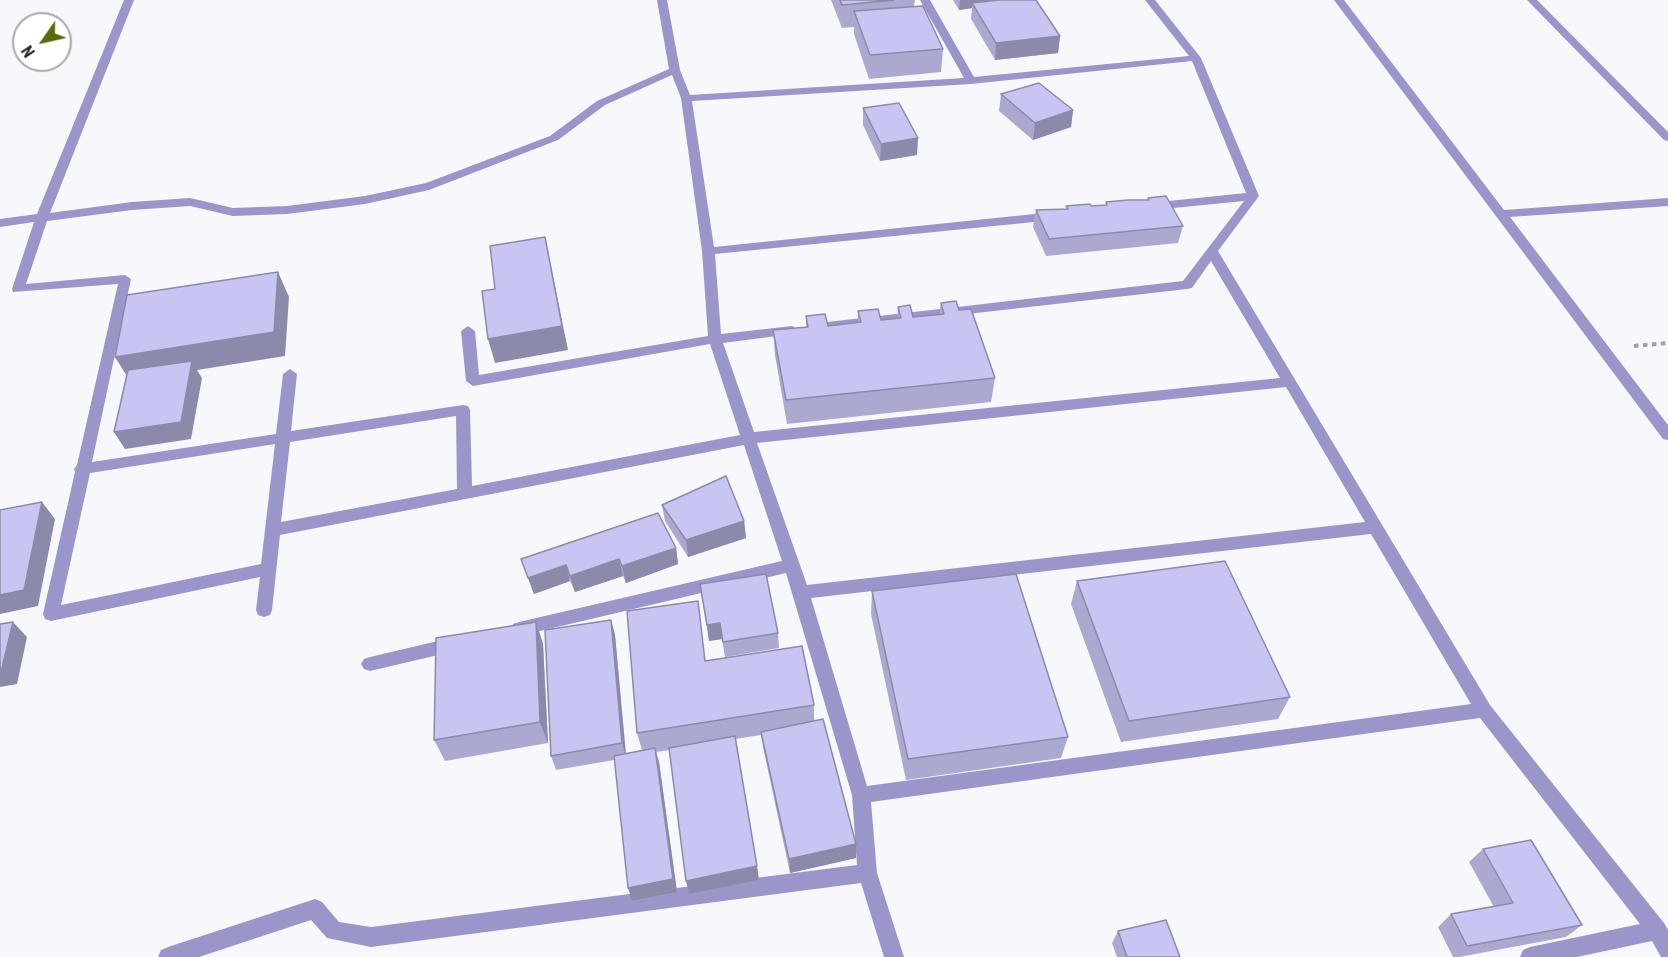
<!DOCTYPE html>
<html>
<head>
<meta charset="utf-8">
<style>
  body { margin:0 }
  #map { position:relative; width:1668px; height:957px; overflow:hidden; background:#f7f7fc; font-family:"Roboto Condensed",sans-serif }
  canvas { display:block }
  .north { position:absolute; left:12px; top:12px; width:60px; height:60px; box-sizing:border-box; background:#fff; border:2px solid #a9a9ad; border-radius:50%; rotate:236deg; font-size:16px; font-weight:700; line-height:24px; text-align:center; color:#282731 }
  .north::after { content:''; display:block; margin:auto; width:21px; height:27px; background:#5d680e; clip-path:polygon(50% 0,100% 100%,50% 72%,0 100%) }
</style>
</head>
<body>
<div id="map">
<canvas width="1668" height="957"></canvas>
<div class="north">N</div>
</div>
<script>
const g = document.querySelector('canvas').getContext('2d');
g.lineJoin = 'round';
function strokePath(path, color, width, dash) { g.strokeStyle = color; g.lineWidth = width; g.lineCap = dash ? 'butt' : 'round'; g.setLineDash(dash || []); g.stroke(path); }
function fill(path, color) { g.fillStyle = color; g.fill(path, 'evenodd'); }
strokePath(new Path2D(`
  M1634,346L1668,343`), '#9f9ea5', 4, [4.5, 4.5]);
fill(new Path2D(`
  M124,0H134L50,213L132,202L190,198L233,208L287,206L365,196L426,183L550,136L597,101L669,69L657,0H667L680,70L690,95L964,78L920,0H930L974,77L1189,56L1145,0H1155L1201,58L1259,196L1218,251L1490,705L1664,923L1668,930V957H1661L1652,941L1577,957H1520L1523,950L1530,947L1640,924L1480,718L871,802L877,873L904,957H884L861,883L371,947L327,938L311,920L199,957H158L161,950L168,947L315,899L322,902L339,922L371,927L857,865L852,795L786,573L519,636L513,634L511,629L513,624L519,622L782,561L744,445L280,535L272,610L270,615L264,617L258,615L256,610L260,577L51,621L45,619L43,614L75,472L74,469L77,465L118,284L13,292L12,289L34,222L0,227V219L37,214ZM1192,61L1246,193L1149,203V209L1153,210L1244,201L1183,281L827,322L820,326L827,330L1187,289L1192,288L1211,261L1280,378L754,432L723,343L792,334L799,330L792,326L721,334L715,254L1054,220L1060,216L1054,212L714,247L692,101L971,84ZM672,75L681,98L702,251L708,336L479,375L475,331L468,326L461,331L466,381L473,386L710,344L740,435L472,486L470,410L468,406L463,405L291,431L297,374L290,369L283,374L276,434L92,462L131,279L125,275L26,284L47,221L132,210L190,206L233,216L287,214L365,204L429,190L558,140L605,105ZM1286,387L1365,522L807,585L757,443ZM456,416L457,489L281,522L290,442ZM275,444L261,564L61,605L90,473ZM1371,534L1471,704L867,786L811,598Z
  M1334,0H1344L1504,210L1668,198V206L1510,217L1668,425V440L1663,439Z
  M1527,0H1537L1668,132V141L1664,140Z
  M455,637L461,639L463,644L461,649L455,651L370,671L364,669L361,664L364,659L370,657Z`), '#9a96ca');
fill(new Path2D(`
  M831,0H915L914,7L943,49L941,72L869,79L854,34V27L842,28Z
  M953,0H1036L1060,36L1058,53L995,60L971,19L972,8L959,10Z
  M1001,94L1073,110L1071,127L1033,140L999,111Z
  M863,108L917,155L880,161L863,125Z
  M1148,198L1183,226L1178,243L1046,256L1033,227L1036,210L1066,209V206H1091L1106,205V202L1148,200Z
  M941,303L959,310L995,378L991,402L787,424L775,355L773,330L806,327V316L828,326L858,323V311L881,320L897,319L898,307L913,317L939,315Z
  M662,505L744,521L746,538L688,557L665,521Z
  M676,548L678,564L626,583L623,576L575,592L570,581L534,594L521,559Z
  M1077,581L1290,697L1278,719L1121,742L1071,604Z
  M700,584L778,633L779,648L725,657L722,639L709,641Z
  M872,591L1068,737L1061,758L906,780L871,614Z
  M611,620L615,635L626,753L642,750L637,733L706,661L814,705V721L856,844V858L790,873L763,747L761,735L735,739L759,880L689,894L669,750L656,752L659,762L677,892L632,901L614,760L556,770L551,756Z
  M536,622L543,644L548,743L445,761L434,740Z
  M1483,849L1582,925L1566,937L1459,957H1453L1438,927L1451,914L1494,907L1469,862Z
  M1118,931L1180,957H1117L1112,943Z`), '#aca9d1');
fill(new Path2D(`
  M960,0H1024L972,3V8L959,10Z
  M1060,36L1058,53L995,60L996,43Z
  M1073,110L1071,127L1033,140L1035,123Z
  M918,138L917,155L880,161L881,144Z
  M545,237L568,350L495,363L488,339Z
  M278,272L289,297L285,356L197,370L202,378L191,439L125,449L114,432L130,381L115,357Z
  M42,502L55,519L38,606L0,614V595Z
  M744,521L746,538L688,557L686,540Z
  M676,548L678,564L626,583L622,566Z
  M619,559L623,576L575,592L570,576Z
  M566,565L570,581L534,594L528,578Z
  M611,620L615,635L626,758L622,743Z
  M13,622L27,637L17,684L0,687V668Z
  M536,622L543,644L548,743L540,722Z
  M720,623L722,639L709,641L707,625Z
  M655,748L659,762L677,892L632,901L628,888Z
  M856,844V858L790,873L789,859Z
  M757,866L759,880L689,894L686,881Z`), '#8c8aaa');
const building = new Path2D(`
  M840,0H894L842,5Z
  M999,0H1036L1060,36L996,43L972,3Z
  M923,6L943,49L870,55L854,11Z
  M1039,83L1073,110L1035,123L1001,94Z
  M899,103L918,138L881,144L863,108Z
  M1166,196L1183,226L1049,239L1036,210L1068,209L1066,206L1090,204L1091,206L1107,205L1106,202L1128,200H1149L1148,198Z
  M545,237L562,326L488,339L482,291L495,289L490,246Z
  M278,272L274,332L115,357L127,295Z
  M956,301L959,310L971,309L995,378L786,400L773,330L808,327L806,316L825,314L828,326L861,322L858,311L878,309L881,320L901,318L898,307L910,305L913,317L944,314L941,303Z
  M192,361L181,422L114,432L128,370Z
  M726,476L744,521L686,540L662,505Z
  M42,502L24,590L0,595V510Z
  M658,513L676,548L622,566L619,559L570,576L566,565L528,578L521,559Z
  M1225,561L1290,697L1129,721L1077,581Z
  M766,574L778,633L723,642L720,623L707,625L700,584Z
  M1016,574L1068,737L908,759L872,591Z
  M698,601L705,661L802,646L814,705L637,733L627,611Z
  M611,620L622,743L551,756L545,630Z
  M13,622L2,668H0V624Z
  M536,622L540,722L434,740L436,638Z
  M823,719L856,844L789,859L761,732Z
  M735,736L757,866L686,881L669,748Z
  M655,748L673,879L628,888L614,756Z
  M1531,840L1582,925L1467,946L1451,914L1513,903L1483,849Z
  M1166,920L1180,957H1127L1118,931Z`);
fill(building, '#c8c5f3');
strokePath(building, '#8c8aaa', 1.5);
</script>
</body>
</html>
